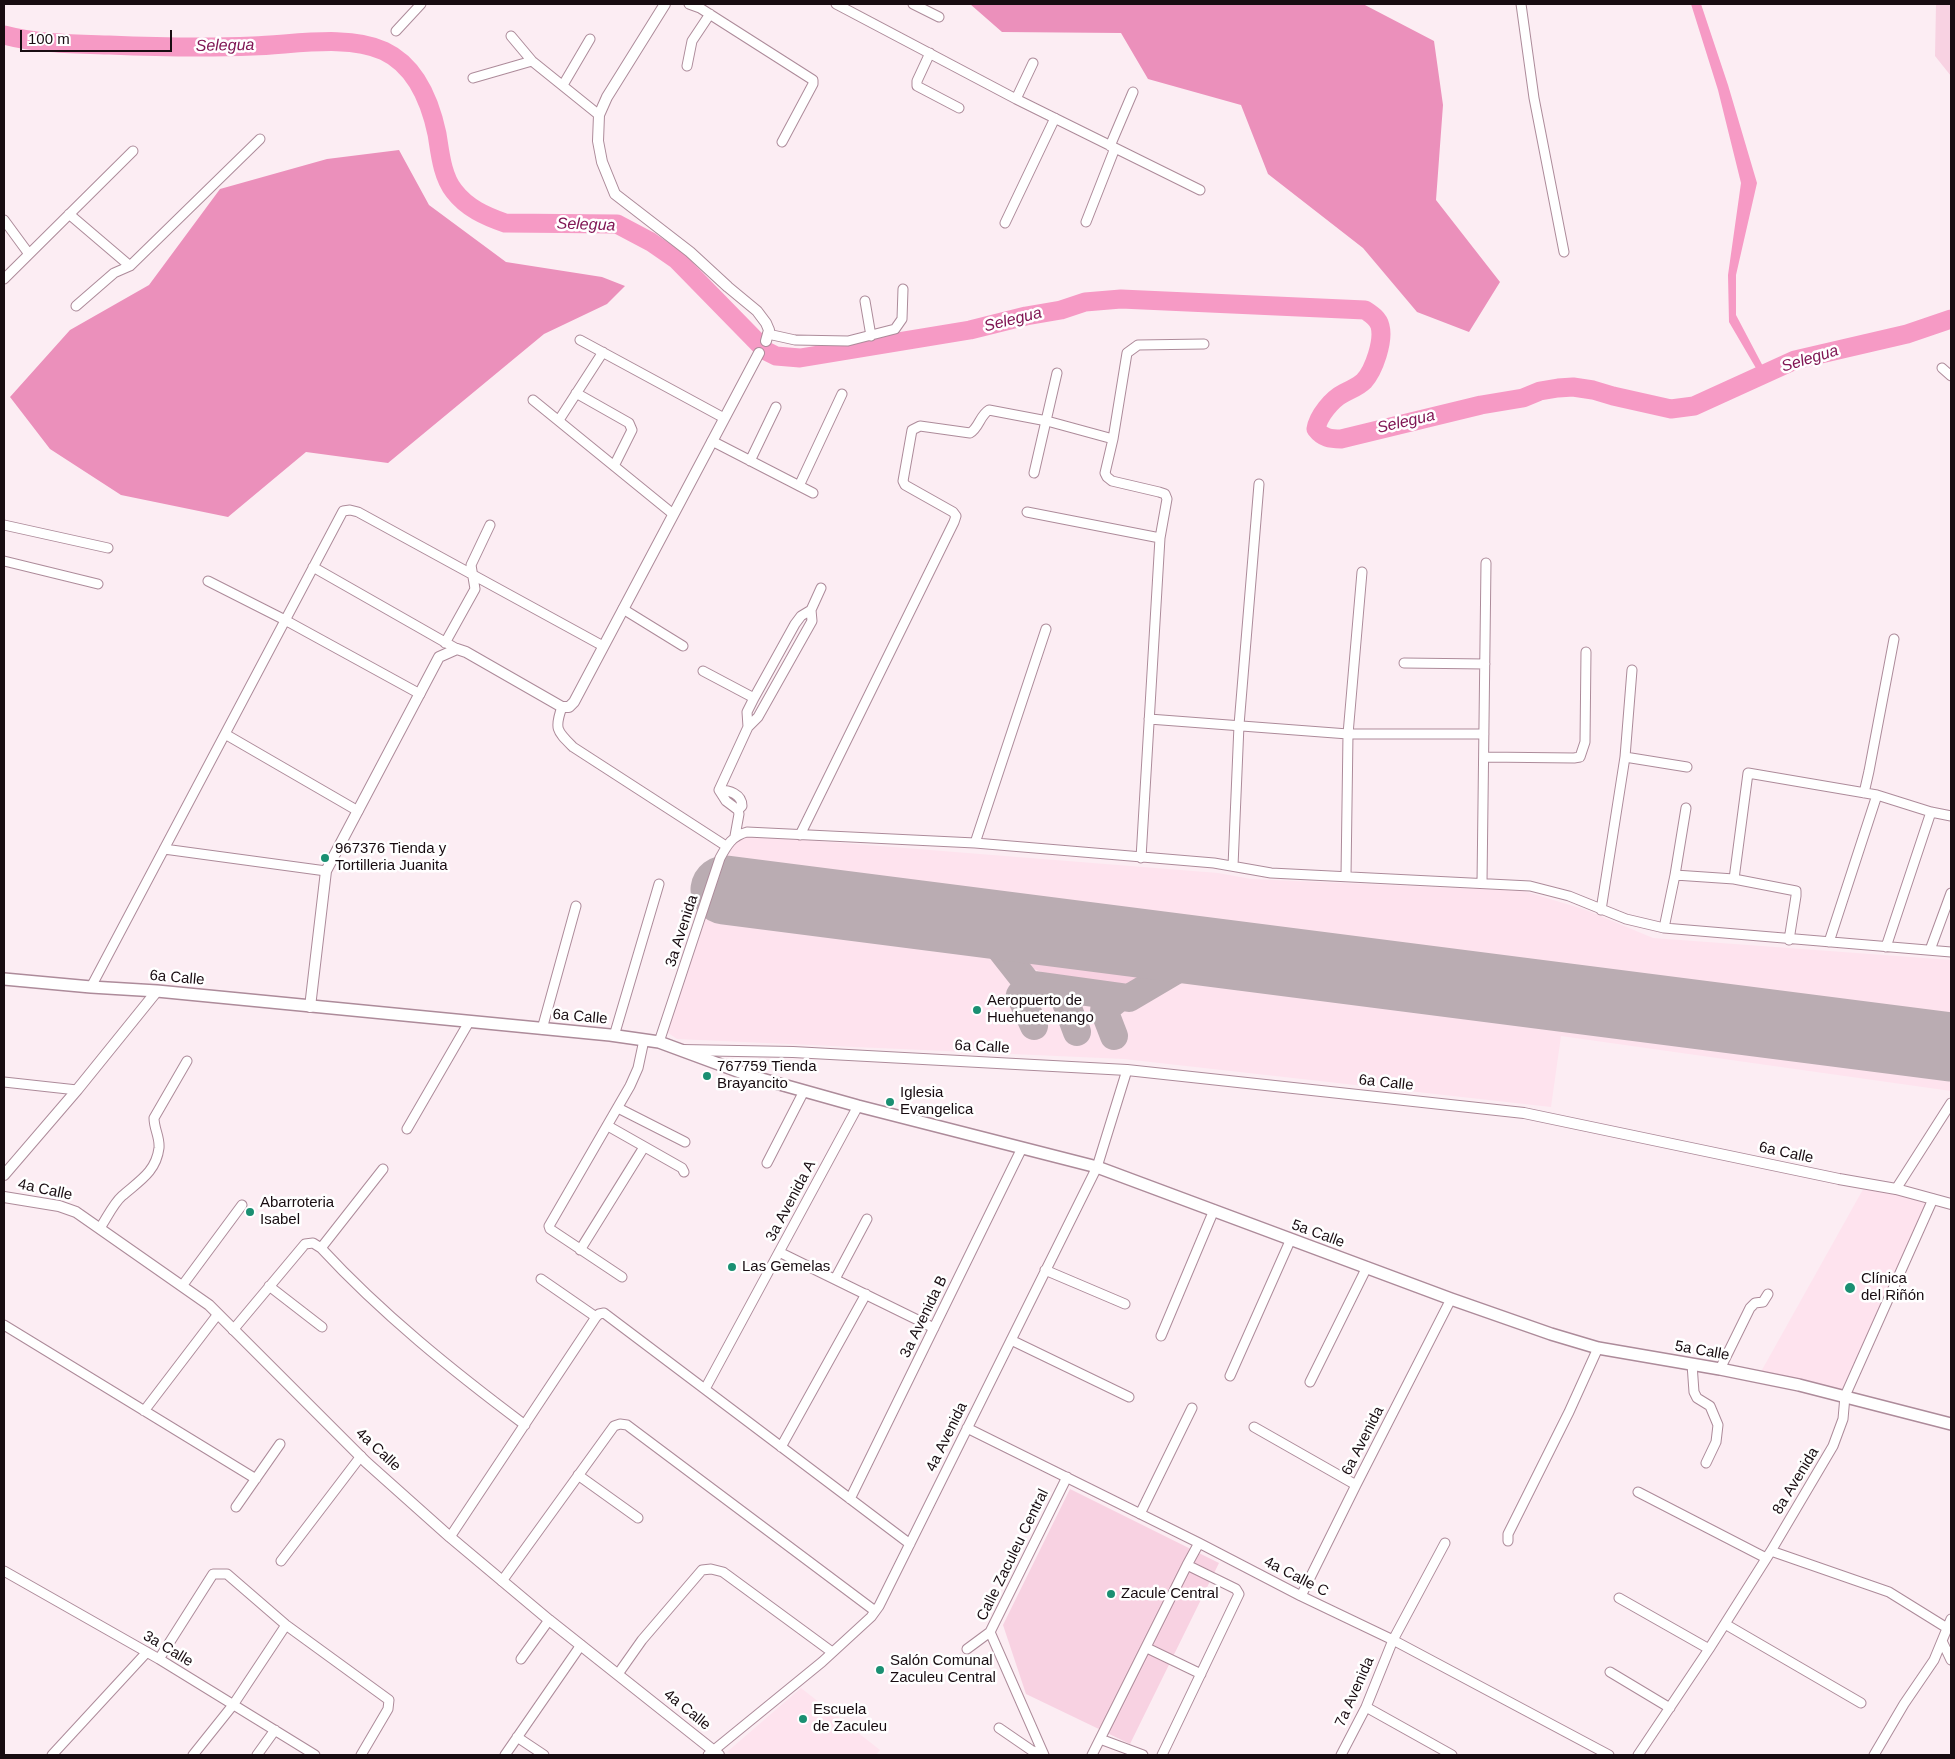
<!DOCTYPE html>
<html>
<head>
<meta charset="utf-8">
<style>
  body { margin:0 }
  #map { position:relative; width:1955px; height:1759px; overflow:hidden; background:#fcedf3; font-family:Arial,sans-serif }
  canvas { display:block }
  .frame { position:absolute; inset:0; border:5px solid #180c11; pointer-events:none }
  .scale { position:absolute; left:20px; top:30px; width:152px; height:22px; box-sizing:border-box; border:2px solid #180c11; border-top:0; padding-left:6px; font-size:15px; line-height:18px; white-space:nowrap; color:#180c11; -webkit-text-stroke:4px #fff; paint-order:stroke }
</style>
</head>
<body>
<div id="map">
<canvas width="1955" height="1759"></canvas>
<div class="frame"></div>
<div class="scale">100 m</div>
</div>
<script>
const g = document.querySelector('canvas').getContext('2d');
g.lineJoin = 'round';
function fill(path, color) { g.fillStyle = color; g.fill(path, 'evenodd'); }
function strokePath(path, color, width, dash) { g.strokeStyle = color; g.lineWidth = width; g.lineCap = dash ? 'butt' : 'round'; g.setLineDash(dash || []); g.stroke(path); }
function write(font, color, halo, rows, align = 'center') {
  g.font = font + ' Arial,sans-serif'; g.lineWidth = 5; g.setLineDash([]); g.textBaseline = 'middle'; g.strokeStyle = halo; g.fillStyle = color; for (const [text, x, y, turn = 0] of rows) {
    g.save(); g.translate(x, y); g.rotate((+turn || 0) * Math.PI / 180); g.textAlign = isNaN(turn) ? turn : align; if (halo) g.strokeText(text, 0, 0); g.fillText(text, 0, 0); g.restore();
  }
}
fill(new Path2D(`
  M742,835L1218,873L1251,879L1524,891L1586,910L1653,938L1951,960V1091L1561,1036L1551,1107L1124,1059L677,1039L667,1032L730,846Z
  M1866,1184L1933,1199L1845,1396L1758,1377Z
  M801,1688L880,1750L876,1755H732L727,1752Z`), '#fee3ee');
fill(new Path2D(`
  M1936,4H1951V76L1935,56Z
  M1016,939L1160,960C1160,976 1144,983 1131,987C1107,984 1036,979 1021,960C1017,956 1015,948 1013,942Z
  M1070,1489L1219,1563L1130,1744L1026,1694L1003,1625Z`), '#f8d2e2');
fill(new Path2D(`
  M970,4H1363L1434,41L1443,105L1436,200L1500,282L1469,332L1417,312L1363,248L1268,174L1241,105L1148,79L1121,33L1002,32Z
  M399,150L429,205L506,262L602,277L625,286L607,304L544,334L388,463L306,452L228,517L121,495L50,449L10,397L70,330L149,285L220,189L327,159Z`), '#eb90bb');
fill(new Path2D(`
  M1691,4H1701L1728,85L1757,183L1736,275V315L1766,372L1760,375L1729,322L1728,275L1741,183L1718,90Z`), '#f69ac5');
strokePath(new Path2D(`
  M4,35C38,44 74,44 109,45C157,47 205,48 253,46C292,45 348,34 384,51C416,66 430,101 437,134C440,152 442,176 454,191C467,208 485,216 505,223L617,224L651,242L677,260L766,351L776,356L800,358L970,330L1026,316L1061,310L1085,302L1121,299L1365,310C1371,314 1378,318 1380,326C1384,341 1374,370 1364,381C1358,387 1351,389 1344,393C1332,399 1318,416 1316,429C1323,438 1330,439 1341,439L1481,405L1523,398L1540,391L1558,388L1573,387L1593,390L1613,396L1671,409L1694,406L1795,360L1907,334L1951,319`), '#f69ac5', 19);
strokePath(new Path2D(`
  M980,923L1028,984L1129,998L1207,952
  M1028,984L1020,995L1034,1026
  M1073,991L1065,1000L1077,1032
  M1114,1036L1104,1010L1120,997`), '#baacb2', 28);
strokePath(new Path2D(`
  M725,890L1951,1047`), '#baacb2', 69);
const minor = new Path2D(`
  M689,4L700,8L813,80V84L782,142
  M836,4L1016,99L1200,190
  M913,4L939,17
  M1521,4L1534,98L1564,252
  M396,31L421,4
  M511,36L532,61L599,115
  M930,53L917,81V86L959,108
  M687,66L692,41L710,14
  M473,78L532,61
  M563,85L590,39
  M1016,99L1033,63
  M1110,146L1133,92
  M69,214L130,266
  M4,220L29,254
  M1086,222L1115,148
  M1005,223L1055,118
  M4,279L133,151
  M865,301L871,336
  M76,306L114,273L130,266L260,139
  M768,334L795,340L848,341L895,329L902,319L903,289
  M580,340L724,418
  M1942,368L1951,376
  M576,393L629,423L632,430L614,466
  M533,400L673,514
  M559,420L603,352
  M712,441L813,493
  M750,461L776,407
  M1034,473L1057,373
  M799,486L842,394
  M1027,512L1160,538
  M4,525L108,548
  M4,561L98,584
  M313,567L457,649
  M208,581L285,620L420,694
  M623,609L683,646
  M445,643L475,589L471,565L490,525
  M1404,663L1485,664
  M703,671L754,698
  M562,707C554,729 557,731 573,747L726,846
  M1149,719L1348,734H1484
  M748,727L747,712L754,698L795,624L801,616L811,610
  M225,734L358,811
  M1484,757L1574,758L1580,757L1585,742L1586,652
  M1625,757L1687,767
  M719,790C729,790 742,794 742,806L738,810
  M1864,793L1869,771L1894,639
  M800,835L954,522L956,516L953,512L905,485L903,481L912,430L920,426L970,433C979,428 980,415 989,410L1047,421L1113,439
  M735,836L739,814L738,810L726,801L719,790L748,727L758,717L812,621L811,610L821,588
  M975,843L1046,629
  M164,849L326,871
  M1141,858L1160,538L1167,499L1165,494L1159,492L1112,481L1107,477L1105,473L1113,439L1127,353L1138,345L1204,344
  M1233,866L1239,725L1259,484
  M1675,875L1686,808
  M1346,876L1348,734L1362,572
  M1734,879L1748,773L1877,795L1931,812L1951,816
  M1482,883L1486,563
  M1601,910L1625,757L1632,670
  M1664,928L1675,875L1734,879L1796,891V896L1789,940
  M1829,942L1877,795
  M1886,947L1931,812
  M1930,950L1951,893
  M91,987L343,511L350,510L358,512L603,646
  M542,1029L576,906
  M614,1036L659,884
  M659,1042L720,858C727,845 732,836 747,832L975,843L1214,863L1271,873L1530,886L1569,896L1626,919L1664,928L1951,952
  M4,1082L77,1090
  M618,1108L685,1142
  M608,1126L682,1168L684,1172
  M407,1129L469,1022
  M767,1163L804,1091
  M1896,1189L1951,1103
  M100,1228C107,1218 113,1204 122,1196C139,1181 156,1172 159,1148C160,1137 154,1129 154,1118L187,1061
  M321,1248L383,1169
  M580,1250L644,1147
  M779,1252L934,1328
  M1045,1270L1125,1304
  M622,1277L550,1229L549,1226L630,1086L638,1068L644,1040
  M541,1279L596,1317
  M835,1279L867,1219
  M182,1286L242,1205
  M269,1286L322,1327
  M4,1325L256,1479
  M233,1330L305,1244L313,1243L321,1248C382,1314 453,1371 525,1425
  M1161,1336L1214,1210
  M1011,1340L1129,1397
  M1692,1364L1694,1392L1697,1398L1710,1406L1718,1425L1716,1442L1706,1463
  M1720,1369L1750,1308L1755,1303L1763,1302L1768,1294
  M1230,1376L1290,1241
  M1310,1382L1367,1267
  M705,1389L858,1106
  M144,1411L218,1314
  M1254,1427L1356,1485
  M967,1428L1199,1543L1301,1596L1393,1640L1609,1755
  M781,1447L866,1294
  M578,1475L638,1518
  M1638,1492L1766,1558
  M850,1499L1022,1148
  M236,1507L280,1444
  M1140,1514L1192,1408
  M450,1537L596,1317L599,1314L604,1313L910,1544
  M1508,1541V1534L1569,1412L1598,1348
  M1771,1551L1889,1592L1947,1628
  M281,1561L361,1456
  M1187,1565L1199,1543
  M4,1571L159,1659L315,1755
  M502,1581L614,1426L620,1424L627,1425L875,1611
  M1301,1596L1356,1485L1451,1299
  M1619,1598L1709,1649
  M1725,1624L1861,1703
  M1942,1641L1951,1660
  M1147,1648L1201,1674
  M967,1649L990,1632
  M159,1659L213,1574H227L286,1625L389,1700L388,1709L361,1755
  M521,1659L549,1620
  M1610,1672L1670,1708
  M618,1674L642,1640L702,1570L711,1569L723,1572L832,1652
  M1366,1707L1452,1755
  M999,1728L1031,1750L1042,1755
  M517,1737L544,1755
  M1100,1739L1143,1755
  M52,1755L147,1652
  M193,1755L233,1705L286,1625
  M257,1755L275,1730
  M505,1755L581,1645
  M708,1755L822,1662L871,1617L879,1606L1097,1167L1127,1070
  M1044,1755L990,1632L1067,1477
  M1092,1755L1187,1565L1236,1589L1239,1594L1162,1755
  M1341,1755L1366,1707L1393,1640L1445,1543
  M1638,1755L1709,1649L1771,1551L1833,1446L1843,1419L1845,1396L1933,1199
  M1874,1755L1904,1704L1934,1660L1951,1619`);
const tertiary = new Path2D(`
  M665,4L607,97L599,115L598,141L602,162L615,194L690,252L728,287L757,311L766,323L769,330L766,341
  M310,1007L326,871L439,657L457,649L466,652L562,707H569L574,702L759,353
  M682,1050L793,1052L1127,1070L1524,1113L1839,1179L1896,1189L1951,1204
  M4,1175L77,1090L157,991
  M4,1197L59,1206L76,1212L209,1305L366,1462L450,1537L549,1620L719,1755`);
const secondary = new Path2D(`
  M4,979L91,987L157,991L610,1035L659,1042L751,1076L858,1106L1097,1167L1451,1299L1551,1334L1598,1348L1720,1369L1799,1385L1951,1424`);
strokePath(minor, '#ad8b9a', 11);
strokePath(tertiary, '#ad8b9a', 12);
strokePath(secondary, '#ad8b9a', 14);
strokePath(minor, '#fff', 9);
strokePath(tertiary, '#fff', 10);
strokePath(secondary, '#fff', 11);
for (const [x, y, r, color] of [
  [325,858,5,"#1a8f72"],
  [977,1010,5,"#1a8f72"],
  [707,1076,5,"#1a8f72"],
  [890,1102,5,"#1a8f72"],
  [250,1212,5,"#1a8f72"],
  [732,1267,5,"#1a8f72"],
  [1850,1288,6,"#1a8f72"],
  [1111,1594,5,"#1a8f72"],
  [880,1670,5,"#1a8f72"],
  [803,1719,5,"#1a8f72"]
]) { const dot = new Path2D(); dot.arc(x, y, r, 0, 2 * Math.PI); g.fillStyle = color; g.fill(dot); strokePath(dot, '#fff', 2); }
write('15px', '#180c11', '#fff', [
  ["967376 Tienda y",335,849],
  ["Tortilleria Juanita",335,866],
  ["Aeropuerto de",987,1001],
  ["Huehuetenango",987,1018],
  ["767759 Tienda",717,1067],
  ["Brayancito",717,1084],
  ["Iglesia",900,1093],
  ["Evangelica",900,1110],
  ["Abarroteria",260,1203],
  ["Isabel",260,1220],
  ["Las Gemelas",742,1267],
  ["Clínica",1861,1279],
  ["del Riñón",1861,1296],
  ["Zacule Central",1121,1594],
  ["Salón Comunal",890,1661],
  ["Zaculeu Central",890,1678],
  ["Escuela",813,1710],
  ["de Zaculeu",813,1727]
], 'left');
write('15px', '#180c11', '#fff', [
  ["3a Avenida",682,931,-72],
  ["6a Calle",177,978,5],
  ["6a Calle",580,1017,5],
  ["6a Calle",982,1047,3],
  ["6a Calle",1386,1083,6],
  ["6a Calle",1786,1153,12],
  ["4a Calle",45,1190,12],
  ["3a Avenida A",791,1201,-62],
  ["5a Calle",1318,1234,20],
  ["3a Avenida B",924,1317,-64],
  ["5a Calle",1702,1351,10],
  ["4a Avenida",947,1437,-64],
  ["6a Avenida",1363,1441,-63],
  ["4a Calle",378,1450,43],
  ["8a Avenida",1796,1481,-59],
  ["Calle Zaculeu Central",1013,1555,-64],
  ["4a Calle C",1296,1577,27],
  ["3a Calle",168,1649,31],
  ["7a Avenida",1355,1692,-66],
  ["4a Calle",687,1710,39]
]);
write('italic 16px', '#801654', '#fff', [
  ["Selegua",225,46,-1],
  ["Selegua",586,225,2],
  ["Selegua",1013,320,-14],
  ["Selegua",1810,359,-17],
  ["Selegua",1406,422,-13]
]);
</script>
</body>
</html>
